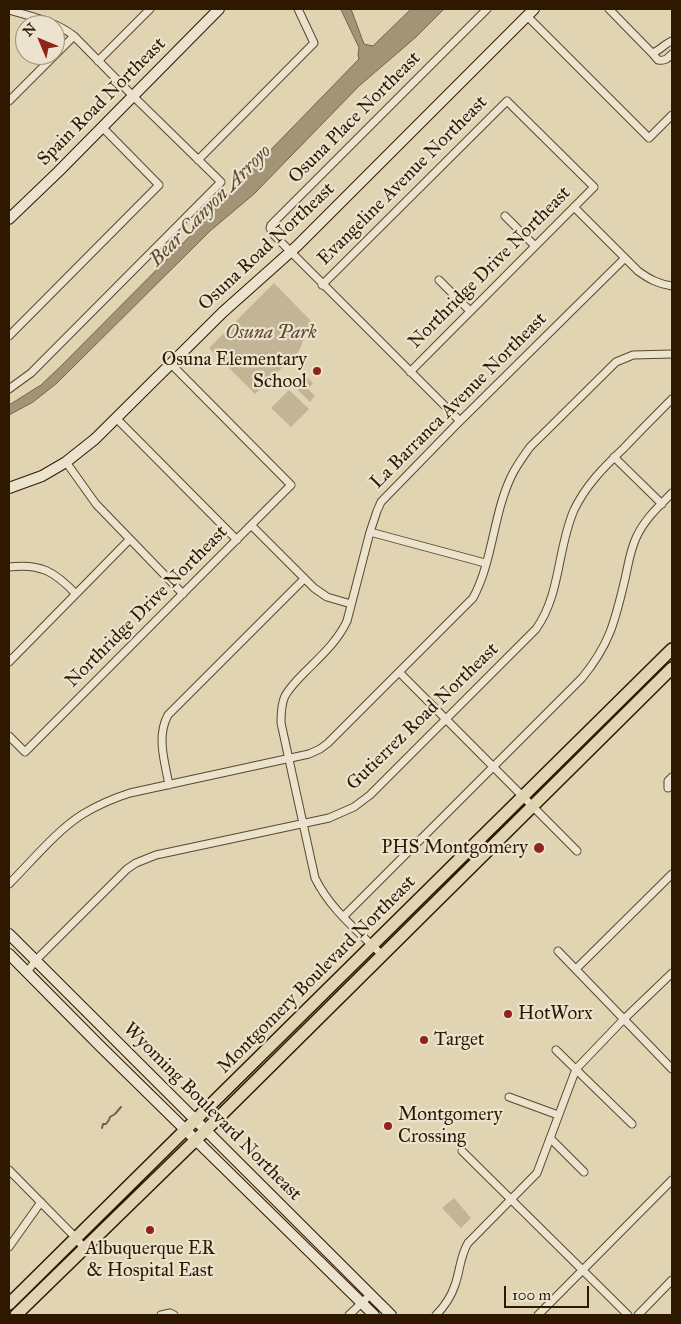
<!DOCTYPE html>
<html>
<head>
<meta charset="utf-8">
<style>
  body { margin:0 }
  #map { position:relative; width:681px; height:1324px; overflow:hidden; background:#e0d4b3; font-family:"IM FELL Great Primer",serif }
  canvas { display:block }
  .frame { position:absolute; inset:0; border:10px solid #2f1800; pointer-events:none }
  .north { position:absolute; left:15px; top:15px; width:50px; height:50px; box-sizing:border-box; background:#ebe3ce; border:1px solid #a0927c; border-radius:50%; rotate:315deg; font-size:14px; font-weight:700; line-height:20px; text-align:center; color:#2f1800 }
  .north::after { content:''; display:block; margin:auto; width:18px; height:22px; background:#8f2418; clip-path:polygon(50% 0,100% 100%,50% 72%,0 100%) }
  .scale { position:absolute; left:504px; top:1286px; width:85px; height:22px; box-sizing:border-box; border:2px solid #2f1800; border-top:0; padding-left:6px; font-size:15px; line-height:18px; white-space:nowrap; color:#2f1800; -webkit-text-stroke:4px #ebe3ce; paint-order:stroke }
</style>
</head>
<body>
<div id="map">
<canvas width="681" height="1324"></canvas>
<div class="frame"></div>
<div class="north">N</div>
<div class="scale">100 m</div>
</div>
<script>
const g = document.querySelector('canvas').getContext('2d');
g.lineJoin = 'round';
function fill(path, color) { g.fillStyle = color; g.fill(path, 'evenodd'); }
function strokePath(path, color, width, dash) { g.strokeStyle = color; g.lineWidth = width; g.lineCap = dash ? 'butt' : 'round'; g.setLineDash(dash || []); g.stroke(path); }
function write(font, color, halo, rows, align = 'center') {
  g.font = font + ' "IM FELL Great Primer",serif'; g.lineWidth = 4.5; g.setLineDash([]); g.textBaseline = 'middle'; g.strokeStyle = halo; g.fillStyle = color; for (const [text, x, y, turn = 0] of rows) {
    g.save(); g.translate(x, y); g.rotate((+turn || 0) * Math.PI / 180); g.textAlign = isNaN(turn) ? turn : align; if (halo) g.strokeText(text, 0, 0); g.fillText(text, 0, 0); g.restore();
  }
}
fill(new Path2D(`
  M274,283L311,321L299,351L255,394L209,348Z
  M306,376L313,383L308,389L315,396L310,402L295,387Z
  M289,390L309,409L291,427L271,408Z
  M454,1198L471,1218L461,1228L442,1208Z`), '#c2b495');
const water = new Path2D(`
  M341,9H351L364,44L373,46L411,9H444L416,37L359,86L254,194L210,231L57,383L33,402L9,415V405L41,385L61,366L203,223L240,180L256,165L359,59L358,54L359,48Z`);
fill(water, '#a49476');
strokePath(water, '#756247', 1);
strokePath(new Path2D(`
  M102,1128L103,1124H106L109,1120L110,1117L115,1114L121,1107`), '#756247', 2);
const street = new Path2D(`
  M609,9L652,53L658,60C665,61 667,59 672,54
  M9,10C32,17 55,21 74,36L133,96L221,182L31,373L9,389
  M527,16L649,138L672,115
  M652,53C660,51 665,43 672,41
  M55,55L74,36
  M98,61L150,9
  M9,101L55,55
  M198,160L314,43L298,9
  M574,207L638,271C649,279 658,284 672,286
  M505,216L535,246
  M439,280L470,311
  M322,285L507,101L594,187L410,372
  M9,336L159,185L102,127
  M116,418L237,540
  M460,421L274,235L270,228L271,225L487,9
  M614,457L662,504
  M66,462L96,504L183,594
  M252,526L314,588L327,597L351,604
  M370,532L485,563
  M9,567C41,563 55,572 76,594
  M9,662L129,540
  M400,673L577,851
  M9,736L25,752L291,485L171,364
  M169,785C165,762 156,737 168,715L304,579
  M668,788V781L672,777
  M9,884C31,862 57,830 83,814C98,805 114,798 130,793L309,754L320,749L328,743L473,598C493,561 493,515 511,477C516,466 523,457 530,447L616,362L633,355L672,354
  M343,917L582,678C610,644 615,621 625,579C628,566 630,551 636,538C644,520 658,507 672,493
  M558,951L672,1069
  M382,955C358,931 330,909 315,878L281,723C281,714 281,704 285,696C290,687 298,679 305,672C321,656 337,642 347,621L370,532L377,511L381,502L456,425L625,258
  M576,969L672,874
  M27,972L36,960L127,869L136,863L156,855L329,818L354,807L370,795L536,629C561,594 557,549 574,510C586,485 604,467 624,448C640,431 656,415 672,399
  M556,1050L632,1124
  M509,1097L558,1115
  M550,1138L584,1172
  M462,1151L628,1315
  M9,1170L76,1238L84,1248
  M9,1247L41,1202
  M161,1315L170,1313L174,1315
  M349,1315L370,1295
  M436,1315C445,1306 451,1297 455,1285C460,1271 460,1256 468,1243L537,1173L576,1069L623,1020L672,973
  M538,1315L672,1180
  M638,1315L672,1280`);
const secondary = new Path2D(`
  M9,219L58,172L219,9
  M9,488L42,476L66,462L95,439L223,312L297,246L534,9
  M9,934L391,1315
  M9,954L100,1046L374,1315`);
const primary = new Path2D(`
  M9,1304L672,649
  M16,1315L206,1130L672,668`);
strokePath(street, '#5b472d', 9);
strokePath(secondary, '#2f1800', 12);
strokePath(primary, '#2f1800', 14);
strokePath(street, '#ebe3ce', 7);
strokePath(secondary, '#ebe3ce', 10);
strokePath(primary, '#e0d4b3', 11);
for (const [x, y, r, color] of [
  [317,371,5,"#8f2418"],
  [539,848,6,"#8f2418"],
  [508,1014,5,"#8f2418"],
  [424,1040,5,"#8f2418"],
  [388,1126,5,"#8f2418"],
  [150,1230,5,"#8f2418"]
]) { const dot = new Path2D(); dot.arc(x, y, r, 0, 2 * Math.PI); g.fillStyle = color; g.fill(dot); strokePath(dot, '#ebe3ce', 2); }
write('19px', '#2f1800', '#ebe3ce', [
  ["Spain Road Northeast",102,102,-45],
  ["Osuna Place Northeast",355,118,-45],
  ["Evangeline Avenue Northeast",403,181,-45],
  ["Osuna Road Northeast",267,247,-43],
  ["Northridge Drive Northeast",490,268,-45],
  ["La Barranca Avenue Northeast",459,401,-45],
  ["Northridge Drive Northeast",147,607,-45],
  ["Gutierrez Road Northeast",423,717,-44],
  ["Montgomery Boulevard Northeast",317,975,-45],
  ["Wyoming Boulevard Northeast",212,1112,45]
]);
write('italic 19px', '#5b472d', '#ebe3ce', [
  ["Osuna Park",271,333]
]);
write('19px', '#2f1800', '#ebe3ce', [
  ["Osuna Elementary",307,360,"right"],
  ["School",307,382,"right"],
  ["PHS Montgomery",528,848,"right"],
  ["HotWorx",518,1014],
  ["Target",434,1040],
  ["Montgomery",398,1115],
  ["Crossing",398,1137],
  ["Albuquerque ER",150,1249,"center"],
  ["& Hospital East",150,1271,"center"]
], 'left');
write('italic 20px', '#5e4a2f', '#ebe3ce', [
  ["Bear Canyon Arroyo",211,206,-45]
]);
</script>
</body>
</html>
